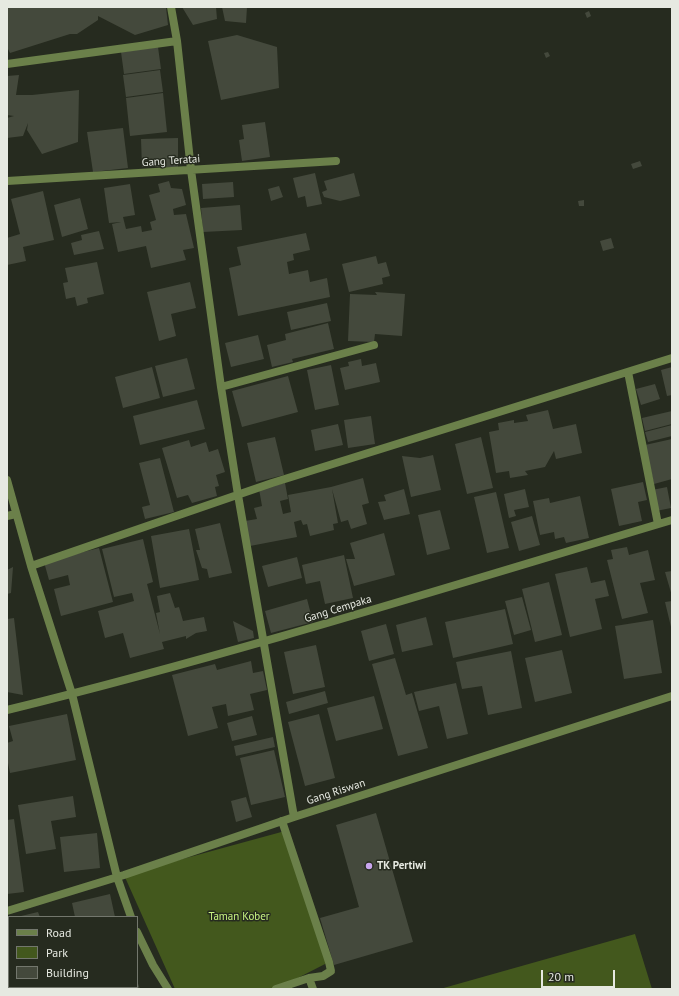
<!DOCTYPE html>
<html>
<head>
<meta charset="utf-8">
<style>
  body { margin:0 }
  #map { position:relative; width:679px; height:996px; overflow:hidden; background:#262b1f; font-family:"PT Sans",sans-serif }
  canvas { display:block }
  .frame { position:absolute; inset:0; border:8px solid #e6e9e1; pointer-events:none }
  .legend { position:absolute; left:8px; top:916px; width:130px; height:72px; box-sizing:border-box; background:#262b1f; border:1px solid #73776d; margin:0; padding:5px 7px; list-style:none; font-size:12px; color:#e6e9e1 }
  .legend li { display:flex; align-items:center; gap:8px; height:20px }
  .legend b { width:20px; border:1px solid #73776d }
  .scale { position:absolute; left:541px; top:970px; width:74px; height:18px; box-sizing:border-box; border:2px solid #e6e9e1; border-top:0; padding-left:5px; font-size:12px; line-height:14px; white-space:nowrap; color:#e6e9e1; -webkit-text-stroke:3px #262b1f; paint-order:stroke }
</style>
</head>
<body>
<div id="map">
<canvas width="679" height="996"></canvas>
<div class="frame"></div>
<ul class="legend">
<li><b style="height:5px;background:#6b804a"></b>Road</li>
<li><b style="height:11px;background:#43581d"></b>Park</li>
<li><b style="height:11px;background:#44493c"></b>Building</li>
</ul>
<div class="scale">20 m</div>
</div>
<script>
const g = document.querySelector('canvas').getContext('2d');
g.lineJoin = 'round';
function fill(path, color) { g.fillStyle = color; g.fill(path, 'evenodd'); }
function strokePath(path, color, width, dash) { g.strokeStyle = color; g.lineWidth = width; g.lineCap = dash ? 'butt' : 'round'; g.setLineDash(dash || []); g.stroke(path); }
function write(font, color, halo, rows, align = 'center') {
  g.font = font + ' "PT Sans",sans-serif'; g.lineWidth = 3; g.setLineDash([]); g.textBaseline = 'middle'; g.strokeStyle = halo; g.fillStyle = color; for (const [text, x, y, turn = 0] of rows) {
    g.save(); g.translate(x, y); g.rotate((+turn || 0) * Math.PI / 180); g.textAlign = isNaN(turn) ? turn : align; if (halo) g.strokeText(text, 0, 0); g.fillText(text, 0, 0); g.restore();
  }
}
fill(new Path2D(`
  M285,831L329,962L276,989H175L124,875Z
  M635,934L652,989H440Z`), '#43581d');
fill(new Path2D(`
  M7,7H166L168,25L135,35L98,16V20L77,34H70L10,53L7,47Z
  M182,7H216L217,19L193,25Z
  M222,7H247L246,23L225,21Z
  M589,11L591,16L587,18L585,13Z
  M237,35L277,47L279,88L221,100L208,41Z
  M158,47L161,69L124,74L121,52Z
  M548,52L550,56L546,58L544,53Z
  M160,70L163,92L126,97L123,75Z
  M19,75L16,95H32L79,90L78,142L42,154L27,130L28,123L23,136L7,138V118L14,116L7,115V76Z
  M163,93L167,132L130,136L126,98Z
  M265,122L270,157L242,161L239,140L244,139L242,125Z
  M123,128L128,168L93,172L87,132Z
  M178,138V167H142L141,139Z
  M640,161L642,166L633,169L631,164Z
  M315,173L322,204L307,207L305,196L298,198L293,178Z
  M354,173L360,196L340,201L324,197L322,192L327,190L324,181Z
  M169,181L171,188L182,189L186,205L173,209L174,215L186,214L194,248L183,250L186,260L151,268L146,246L118,252L112,224L121,222L109,223L104,188L130,184L135,215L123,217L126,229L141,226L142,232L152,230L150,222L156,220L149,195L160,192L158,184Z
  M233,182L234,197L203,199L202,184Z
  M279,186L283,197L271,201L268,189Z
  M43,191L54,240L23,247L26,261L7,265V238L20,234L11,199Z
  M80,198L88,229L62,237L54,205Z
  M584,200V206H579L578,201Z
  M240,205L242,230L203,232L201,208Z
  M99,231L104,249L74,255L71,243L82,240L81,235Z
  M306,233L310,250L293,254L294,260L287,262L289,274L308,270L310,282L327,278L330,297L238,316L229,268L241,265L237,247Z
  M611,238L614,248L603,251L600,241Z
  M376,256L378,264L386,262L390,276L382,278L383,284L349,292L342,264Z
  M97,262L104,294L87,298L88,303L77,306L75,297L66,299L63,283L68,282L65,268Z
  M190,282L196,308L171,314L176,336L159,341L147,292Z
  M375,292L405,294L402,336L375,334L374,342L348,341L350,294L377,295Z
  M327,303L331,321L291,330L287,312Z
  M328,323L334,349L292,359L293,362L272,367L267,345L286,340L285,334Z
  M258,335L264,359L231,367L225,343Z
  M187,358L195,389L163,397L155,366Z
  M361,359L362,366L376,363L380,382L345,390L340,368L349,366L348,362Z
  M331,365L339,405L315,410L307,370Z
  M152,367L160,398L123,408L115,377Z
  M672,367V395L667,396L661,370Z
  M288,376L298,412L242,427L232,391Z
  M655,384L660,399L641,405L636,389Z
  M197,400L205,429L140,445L133,416Z
  M548,410L553,429L576,424L582,453L556,459L554,451L545,467L525,471L528,475L510,478L509,471L496,473L489,432L499,430L498,423L514,420V423L528,421L526,415Z
  M672,411V424L645,431L642,418Z
  M371,416L375,444L348,448L344,420Z
  M338,424L343,445L315,451L311,430Z
  M672,425V436L648,442L645,432Z
  M275,437L284,475L256,482L247,443Z
  M481,437L493,488L467,494L455,444Z
  M672,439V479L654,484L645,445Z
  M189,440L191,447L206,442L209,452L218,449L225,472L216,475L219,486L215,487L217,496L192,503L188,495L177,498L162,448Z
  M433,455L441,490L411,497L402,456L420,458Z
  M160,458L174,512L145,519L142,507L150,505L139,463Z
  M363,478L369,503L362,505L367,524L351,529L348,520L341,522L332,489L338,523L333,524L334,530L310,536L307,524L303,525L301,520L294,522L297,537L250,546L245,521L257,519L254,508L262,506L259,489L285,483L288,499L280,501L283,514L291,512L288,495L331,487Z
  M643,482L647,500L638,502L642,521L619,526L611,489Z
  M667,487L671,508L656,511L652,490Z
  M404,489L410,514L384,520L378,502L386,501L384,495Z
  M525,489L529,507L514,510L516,516L509,518L504,494Z
  M496,492L509,548L487,553L474,497Z
  M580,496L589,538L566,543L564,537L555,539L554,532L540,535L533,501L549,498L550,503Z
  M440,510L450,549L427,555L418,515Z
  M532,516L540,545L519,551L511,522Z
  M220,523L232,573L209,578L207,569L202,568L196,550H200L195,529Z
  M189,529L199,580L160,588L151,536Z
  M384,533L395,575L354,586L346,559H355L350,543Z
  M143,539L153,582L147,584L160,634L156,613L160,612L157,596L170,593L175,608L179,607L183,621L204,617L207,631L196,633L186,639V636L162,642L164,649L130,658L123,633L105,638L98,611L134,601L132,593L114,597L102,549Z
  M627,547L629,555L648,550L655,580L640,583L648,613L622,619L607,560L613,559L611,550Z
  M99,548L113,602L61,616L54,589L70,585L68,575L49,580L44,562Z
  M344,555L353,598L325,604L320,581L306,584L302,565Z
  M297,557L302,578L268,587L262,566Z
  M13,567L11,593L7,594V570Z
  M587,567L591,583L605,580L609,596L595,599L602,629L570,637L555,574Z
  M672,571V596L665,572Z
  M549,582L562,635L535,642L522,589Z
  M522,597L531,630L514,635L505,601Z
  M307,599L313,622L271,633L265,611Z
  M672,601V627H671L665,602Z
  M505,609L513,644L453,658L445,622Z
  M426,617L433,645L402,652L396,625Z
  M14,618L23,695L7,692V619Z
  M653,620L662,673L624,679L615,626Z
  M233,621L253,631L254,638L238,642Z
  M386,624L394,654L369,661L361,631Z
  M316,645L325,687L293,694L284,652Z
  M562,650L572,693L535,702L525,658Z
  M511,651L522,708L488,715L482,686L462,689L456,662Z
  M395,658L406,695L412,693L428,748L398,756L372,664Z
  M251,661L253,673L263,671L267,690L250,694L254,710L228,716L226,704L212,707L218,728L188,736L172,675L215,664L217,670Z
  M456,683L468,734L447,739L439,706L419,711L414,692Z
  M325,691L328,703L289,714L286,702Z
  M374,696L383,729L336,741L327,708Z
  M67,714L76,760L10,773L7,758V743L13,741L9,726Z
  M319,714L335,778L305,786L288,722Z
  M252,716L257,735L232,741L227,723Z
  M273,737L275,747L236,756L234,746Z
  M274,750L285,797L251,805L240,758Z
  M73,796L76,817L51,821L56,849L26,854L18,805Z
  M246,797L252,817L236,822L231,801Z
  M376,813L413,942L334,965L320,918L359,907L336,825Z
  M14,819L24,892L7,894V820Z
  M97,833L100,868L64,872L60,837Z
  M110,894L115,917H75L72,903Z
  M38,912L40,917H21V916Z
  M7,920H9V987H23V989H7Z
  M137,981L140,989H100V987H137Z`), '#44493c');
strokePath(new Path2D(`
  M309,978L313,989
  M276,989L309,978L323,976L331,971L329,962L282,821`), '#6b804a', 8);
strokePath(new Path2D(`
  M171,7L177,41L191,170L221,387L238,495L294,817
  M7,64L177,41
  M7,181L336,161
  M628,372L658,524
  M221,387L374,345
  M7,480L31,566L72,694L117,877L131,917
  M7,516L16,514
  M31,566L272,483L672,358
  M7,710C231,655 451,586 672,520
  M7,911L124,875L294,817L672,696
  M137,932L153,965L168,989`), '#6b804a', 8);
for (const [x, y, r, color] of [
  [369,866,4,"#c9a5ee"]
]) { const dot = new Path2D(); dot.arc(x, y, r, 0, 2 * Math.PI); g.fillStyle = color; g.fill(dot); strokePath(dot, '#262b1f', 1.5); }
write('11px', '#e6e9e1', '#262b1f', [
  ["Gang Teratai",171,161,-4],
  ["Gang Cempaka",338,609,-17],
  ["Gang Riswan",336,792,-18]
]);
write('bold 11px', '#e6e9e1', '#262b1f', [
  ["TK Pertiwi",377,866]
], 'left');
write('11px', '#c8f482', '#262b1f', [
  ["Taman Kober",239,917]
]);
</script>
</body>
</html>
